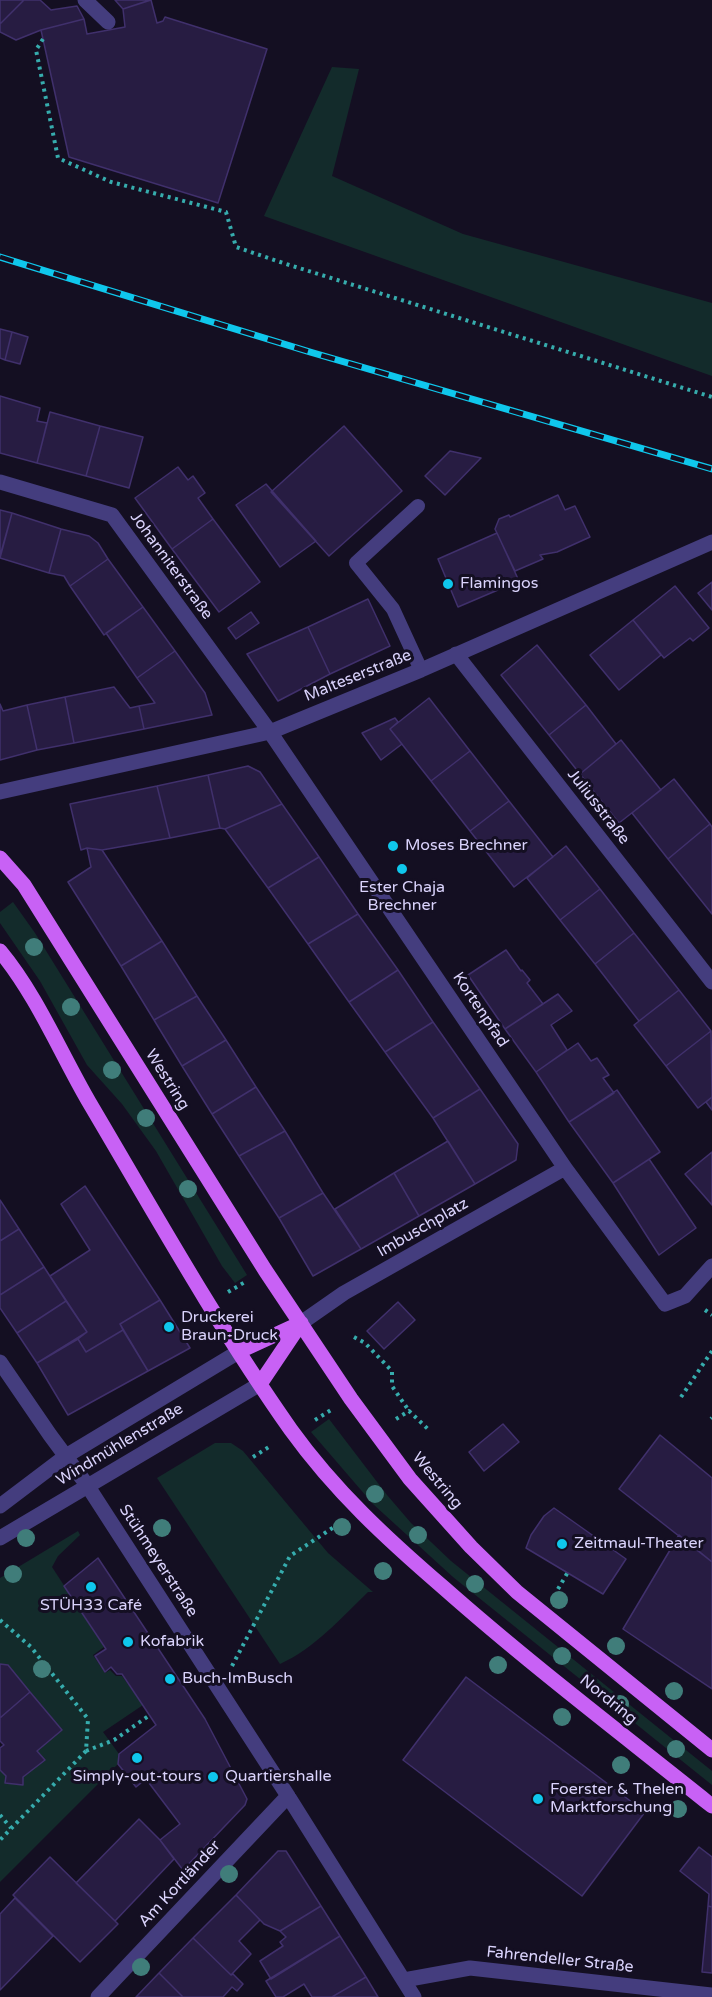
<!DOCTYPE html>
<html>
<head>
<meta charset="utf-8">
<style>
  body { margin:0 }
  canvas { display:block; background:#140f22 }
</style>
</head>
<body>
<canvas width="712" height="1997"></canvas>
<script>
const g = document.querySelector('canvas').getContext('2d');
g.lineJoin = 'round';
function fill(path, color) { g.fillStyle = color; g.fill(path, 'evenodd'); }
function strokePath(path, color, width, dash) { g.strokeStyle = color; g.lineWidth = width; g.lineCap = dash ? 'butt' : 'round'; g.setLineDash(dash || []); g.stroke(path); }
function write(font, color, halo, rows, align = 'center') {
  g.font = font + ' "Varela Round",sans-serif'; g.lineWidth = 6; g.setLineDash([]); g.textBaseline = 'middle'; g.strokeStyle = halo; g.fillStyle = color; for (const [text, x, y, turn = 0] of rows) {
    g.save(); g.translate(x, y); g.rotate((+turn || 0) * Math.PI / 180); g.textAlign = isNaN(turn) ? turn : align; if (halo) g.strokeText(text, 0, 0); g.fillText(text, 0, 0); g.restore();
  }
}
fill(new Path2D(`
  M332,67L359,69L332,176L463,234L712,303V376L264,216Z
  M13,902L35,933L247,1275L235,1283L222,1266L156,1151L122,1104L87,1065L40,981L0,923V912Z
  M329,1419L387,1495L411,1523L451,1561L712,1771V1785L453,1577L373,1504L311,1432Z
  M215,1443H231L243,1451L328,1553L373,1592H368C341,1618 315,1648 280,1664L157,1478Z
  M78,1531L80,1535L58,1556L52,1567L104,1647L93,1655L105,1673L110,1670L116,1676H122L143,1705L103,1732L119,1754L118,1764L0,1882V1770L6,1776L5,1783L23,1785V1777L44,1760L37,1751L62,1730L8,1665L0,1664V1578Z`), '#132b2b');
const building = new Path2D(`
  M0,0H24L0,24Z
  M24,0H40L51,10L77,6L84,19L41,30L16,40L0,32V24Z
  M115,0H150L123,9Z
  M151,0L157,23L163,21L165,17L267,49L218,203L69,157L41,30L84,19L87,34L125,27L123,9Z
  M0,329L12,332L5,360L0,358Z
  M12,332L28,337L20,364L5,360Z
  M0,396L40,408L37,421L47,423L37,463L0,453Z
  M50,412L100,426L86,476L37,463Z
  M100,426L143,437L129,488L86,476Z
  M344,426L402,491L329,556L271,492Z
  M450,451L481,458L445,495L425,476Z
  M178,467L188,480L193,476L205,493L198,498L213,519L172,549L135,498Z
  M266,484L316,541L280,567L236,505Z
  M558,495L565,510L575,506L590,537L557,552L540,555L543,559L515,571L495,529L499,519L509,515L510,517Z
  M0,510L12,513L0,556Z
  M12,513L61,529L49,573L0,558Z
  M213,519L260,582L219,612L172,549Z
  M61,529L89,536L98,543L108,559L70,586L64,576L49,573Z
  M497,533L519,581L458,607L438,559Z
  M108,559L143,607L104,635L70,586Z
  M712,582V610L698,593Z
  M675,586L709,628L693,641L690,638L664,658L633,620Z
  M368,599L390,646L330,674L308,627Z
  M143,607L175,651L137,678L106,633Z
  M251,612L259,623L236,639L228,628Z
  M633,620L661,655L619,690L590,655Z
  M308,627L330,674L278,701L247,654Z
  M537,645L586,705L549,735L501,675Z
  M175,651L205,693L212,715L144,729L139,706L155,703L137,678Z
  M114,687L130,708L139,706L144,729L74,743L65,697Z
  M65,697L74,743L37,750L27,705Z
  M429,698L470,751L431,781L390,729Z
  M0,704L3,711L27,705L37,750L0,760Z
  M586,705L616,744L580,774L549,735Z
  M395,718L398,722L390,729L402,744L381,760L362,733Z
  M621,740L661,790L619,823L580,774Z
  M470,751L509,801L470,831L431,781Z
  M248,766L260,772L282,804L225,829L220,828L208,775Z
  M208,775L220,828L170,838L157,786Z
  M674,779L710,824L668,859L632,813Z
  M157,786L170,838L102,850L87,848L81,850L70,804Z
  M509,801L553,857L514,887L470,831Z
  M282,804L319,857L268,888L225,829Z
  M710,824L712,827V914L668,859Z
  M566,846L600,889L560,920L527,878Z
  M87,848L102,850L162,941L121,966L68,882L91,867Z
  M319,857L358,914L308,944L268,888Z
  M600,889L634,933L595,964L560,920Z
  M358,914L398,970L349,1002L308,944Z
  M634,933L679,990L639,1021L595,964Z
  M162,941L197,996L154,1020L121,966Z
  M506,950L521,971L522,970L530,980L527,983L543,1004L505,1029L468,975Z
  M398,970L433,1022L385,1052L349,1002Z
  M679,990L711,1031L666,1066L634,1025Z
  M558,994L572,1011L551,1025L567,1050L536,1072L505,1029Z
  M197,996L226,1040L182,1066L154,1020Z
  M433,1022L480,1089L433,1118L385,1052Z
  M711,1031L712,1097L698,1108L666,1066Z
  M226,1040L256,1087L212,1114L182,1066Z
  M578,1043L591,1061L597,1058L609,1075L603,1078L614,1093L569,1122L536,1072Z
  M256,1087L285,1131L239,1156L212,1114Z
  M480,1089L518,1144L516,1160L475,1184L433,1118Z
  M617,1090L660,1152L613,1183L569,1122Z
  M712,1097V1110L706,1102Z
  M285,1131L323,1193L279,1218L239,1156Z
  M448,1141L475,1184L419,1216L394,1173Z
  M712,1152V1205L685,1174Z
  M649,1159L696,1228L659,1255L613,1183Z
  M394,1173L419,1216L361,1249L335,1209Z
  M85,1186L160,1300L120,1324L123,1330L86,1352L78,1339L87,1332L50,1276L90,1250L61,1204Z
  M323,1193L361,1249L313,1276L279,1218Z
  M0,1200L19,1229L0,1241Z
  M19,1229L44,1267L0,1295V1241Z
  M44,1267L66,1301L17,1333L0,1308V1295Z
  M160,1300L190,1348L148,1371L120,1324Z
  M66,1301L87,1332L37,1363L17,1333Z
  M398,1302L415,1320L384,1349L367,1331Z
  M123,1330L148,1371L68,1415L37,1363L78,1339L86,1352Z
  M503,1424L519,1442L484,1471L469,1452Z
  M660,1435L712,1478V1562L619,1489Z
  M554,1508L626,1559L603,1594L526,1548L531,1535L544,1516Z
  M679,1535L712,1562V1689L623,1629Z
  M98,1558L205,1719L247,1799L245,1805L183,1870L160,1840L180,1824L146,1779L136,1787L118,1764L119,1754L156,1725L122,1674H117L111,1667L105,1672L95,1656L106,1649L64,1586Z
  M0,1664L8,1665L30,1692L0,1718Z
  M466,1677L645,1812L582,1896L403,1760Z
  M30,1692L62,1730L37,1751L45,1760L23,1777V1785L5,1783L6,1776L0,1770V1748L4,1745L0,1741V1718Z
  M139,1819L160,1840L174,1859L115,1921L76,1883Z
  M699,1847L712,1857V1907L708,1906L709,1894L680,1871Z
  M278,1851H286L321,1906L280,1931L264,1924L236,1895Z
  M50,1857L118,1924L80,1962L13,1895Z
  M236,1895L260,1920L239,1941L251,1954L231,1975L193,1938Z
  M15,1898L53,1936L0,1990V1914Z
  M321,1906L340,1936L271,1979L260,1961L283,1946L280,1942L286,1937L280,1931Z
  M708,1906L712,1907V1973L702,1972Z
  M340,1936L366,1977L332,1997H312L304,1984L283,1997H276L266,1981Z
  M193,1938L231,1975L233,1974L243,1984L237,1991L232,1987L223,1997H183L159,1973Z
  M159,1973L183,1997H136Z
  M366,1977L378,1997H332Z`);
fill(building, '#271c42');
strokePath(building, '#40306c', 1.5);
strokePath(new Path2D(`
  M43,39L36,50L58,158L111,182L226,212L236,247L283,263L712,397
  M228,1292L245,1282
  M705,1310L712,1315
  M354,1337L365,1343L392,1371V1386L409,1411
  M681,1397L712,1351
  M396,1419L409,1411L430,1431
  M711,1419L712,1418
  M315,1420L331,1410
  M253,1457L272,1445
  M558,1589L568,1572
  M0,1620L31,1647L88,1719L86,1751L0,1840
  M232,1666L290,1556L340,1523
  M86,1751L114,1740L150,1715
  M0,1815L11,1828`), '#36acad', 4, [3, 4.5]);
strokePath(new Path2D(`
  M418,506L356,563L393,609L421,670`), '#443d7e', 14);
strokePath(new Path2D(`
  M85,0L108,22
  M0,482L112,515L270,732L565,1168L665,1304L685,1296L712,1266
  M456,654L712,982
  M0,792L270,732L421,670L712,542
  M301,1323L344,1293L565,1168
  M0,1362L50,1435L87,1485L288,1796L414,1997
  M0,1506L66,1456L240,1351
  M0,1538L260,1384
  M404,1980L470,1968L712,1995
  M98,1997L288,1796`), '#443d7e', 15);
strokePath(new Path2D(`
  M0,858L24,885L265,1270L351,1399L410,1479L471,1547L517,1592L712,1750
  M0,951C36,994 61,1054 89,1102C154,1212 217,1325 291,1430C335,1491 387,1539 444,1588C530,1664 622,1734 712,1806
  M240,1351L301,1323
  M260,1384L301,1323`), '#c861f5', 15);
const rail = new Path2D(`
  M0,257L310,352L712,469`);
strokePath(rail, '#0fc7ec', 7);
strokePath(rail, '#140f22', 4.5, [14]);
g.fillStyle = '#407d7a';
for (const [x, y] of [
  [34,947],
  [71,1007],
  [112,1070],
  [146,1118],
  [188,1189],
  [375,1494],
  [342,1527],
  [162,1528],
  [418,1535],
  [26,1538],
  [383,1571],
  [13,1574],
  [475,1584],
  [559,1600],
  [616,1646],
  [562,1656],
  [498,1665],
  [42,1669],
  [674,1691],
  [620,1704],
  [562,1717],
  [676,1749],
  [621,1765],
  [678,1809],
  [229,1874],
  [141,1967]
]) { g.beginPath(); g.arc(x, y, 9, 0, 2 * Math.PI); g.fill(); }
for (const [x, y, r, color] of [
  [448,584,6,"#0fc7ec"],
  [393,846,6,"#0fc7ec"],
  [402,869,6,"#0fc7ec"],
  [169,1327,6,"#0fc7ec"],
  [562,1544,6,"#0fc7ec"],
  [91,1587,6,"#0fc7ec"],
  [128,1642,6,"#0fc7ec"],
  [170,1679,6,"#0fc7ec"],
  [137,1758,6,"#0fc7ec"],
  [213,1777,6,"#0fc7ec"],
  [538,1799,6,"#0fc7ec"]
]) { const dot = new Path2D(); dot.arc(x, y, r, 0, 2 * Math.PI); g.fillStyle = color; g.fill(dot); strokePath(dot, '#140f22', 2); }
write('16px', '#dad3fc', '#140f22', [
  ["Johanniterstraße",171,566,54],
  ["Malteserstraße",358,676,-22],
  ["Juliusstraße",598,807,52],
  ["Kortenpfad",480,1010,56],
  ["Westring",167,1080,58],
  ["Imbuschplatz",423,1228,-30],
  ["Windmühlenstraße",120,1445,-31],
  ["Westring",437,1481,50],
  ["Stühmeyerstraße",158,1561,57],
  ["Nordring",608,1700,39],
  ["Am Kortländer",180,1884,-47],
  ["Fahrendeller Straße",560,1960,6]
]);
write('16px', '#dad3fc', '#140f22', [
  ["Flamingos",460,584],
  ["Moses Brechner",405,846],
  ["Ester Chaja",402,888,"center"],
  ["Brechner",402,906,"center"],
  ["Druckerei",181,1318],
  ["Braun-Druck",181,1336],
  ["Zeitmaul-Theater",574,1544],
  ["STÜH33 Café",91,1606,"center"],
  ["Kofabrik",140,1642],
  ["Buch-ImBusch",182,1679],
  ["Simply-out-tours",137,1777,"center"],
  ["Quartiershalle",225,1777],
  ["Foerster & Thelen",550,1790],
  ["Marktforschung",550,1808]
], 'left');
</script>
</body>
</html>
